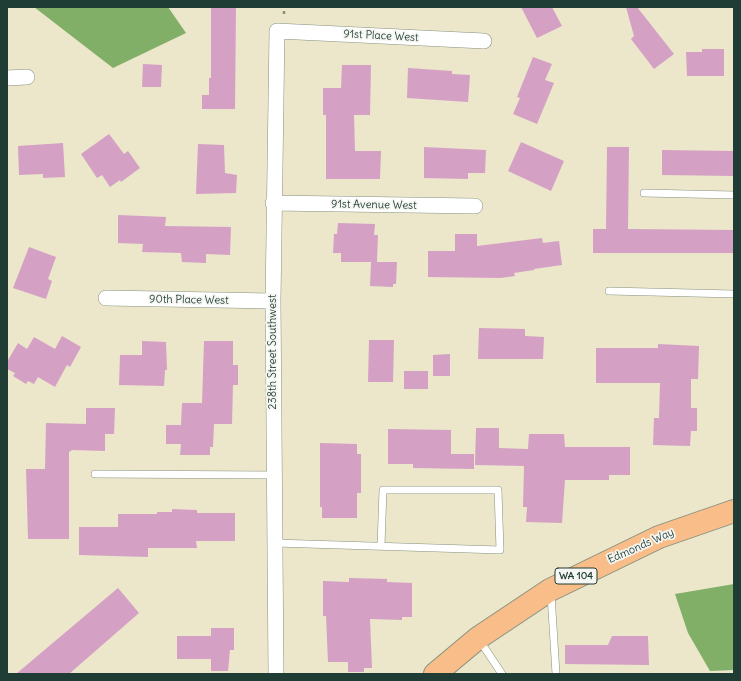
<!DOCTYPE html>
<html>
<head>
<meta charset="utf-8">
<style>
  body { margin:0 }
  #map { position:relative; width:741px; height:681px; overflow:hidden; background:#ece6ca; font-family:Delius,sans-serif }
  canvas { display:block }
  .frame { position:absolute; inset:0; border:8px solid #1f3d34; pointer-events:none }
</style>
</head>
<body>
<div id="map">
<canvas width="741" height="681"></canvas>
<div class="frame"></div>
</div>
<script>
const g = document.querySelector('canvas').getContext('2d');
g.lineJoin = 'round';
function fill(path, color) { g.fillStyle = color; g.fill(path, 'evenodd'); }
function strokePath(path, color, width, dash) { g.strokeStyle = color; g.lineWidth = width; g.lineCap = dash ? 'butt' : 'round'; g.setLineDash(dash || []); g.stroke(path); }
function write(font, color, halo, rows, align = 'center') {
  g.font = font + ' Delius,sans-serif'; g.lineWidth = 3.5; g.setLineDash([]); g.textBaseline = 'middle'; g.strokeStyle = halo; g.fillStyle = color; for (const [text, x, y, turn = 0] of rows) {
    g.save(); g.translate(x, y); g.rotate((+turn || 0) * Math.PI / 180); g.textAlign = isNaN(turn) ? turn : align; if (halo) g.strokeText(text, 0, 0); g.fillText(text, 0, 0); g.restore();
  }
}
fill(new Path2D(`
  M34,7H168L186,33L113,68Z
  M734,584V670L710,671L688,633L675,594Z`), '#82af67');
fill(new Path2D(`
  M211,7H236L235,109H202V95H209V78H211Z
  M521,7H552L562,26L537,38Z
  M626,7H637L674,54L654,69L631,39L634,36Z
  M702,49H724V76H687L686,52H702Z
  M533,57L552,64L545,80L554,83L537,124L513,114L520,98L517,97Z
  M143,64L162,65L161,87H142Z
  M342,65H371L370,115H354L355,151H381L380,179H326V115H323V88H341Z
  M408,68L452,71V74L470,75L468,102L407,98Z
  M109,134L124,154L128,151L140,168L121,182L120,180L110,187L102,175L97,178L81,154Z
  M521,142L564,161L551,191L508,171Z
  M63,143L65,177L43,178V174L19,175L18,146Z
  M198,144L224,145L225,173L237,175L236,193L196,194Z
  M424,147L486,150L485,173H468V179L424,178Z
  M607,147H629L628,229L734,230V253H593V229H606Z
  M662,150L734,151V176L662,175Z
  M118,215L166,217L165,226L231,227L230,255L206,254V263L182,262L181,253L142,252L143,244L118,243Z
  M338,223L375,224L374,235H378L377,262H397L396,284H393V287L370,286L371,262H341V253H333L334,234H337Z
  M455,234H477V246L542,238L543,243L559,241L562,265L534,269V270L514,273L515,276L501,278L428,277V251H455Z
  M29,247L56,257L48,279L52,281L46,299L13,288Z
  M479,328L525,329V336L544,337L543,359H478Z
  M62,336L81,347L70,367L67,365L55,387L38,377L34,384L28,381L26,384L13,376L15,373L7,369V362L18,343L27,349L34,337L55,349Z
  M369,340H394L393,382H368Z
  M142,341L166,342L167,370H165L164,386L119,385L120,355H142Z
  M204,341H233V365H238V385H233L232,424H214L213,447H210V455H180L181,444H166V425H181L182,403H202Z
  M658,344L699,346L698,379H691V408H697V431H691L690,446L653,445L654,418H659L660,383H596V348H658Z
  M450,354V376H433V355Z
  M404,371H428V389H404Z
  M86,408H115L114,434H105V451L72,450L69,452V539H28L26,469H45L46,423L86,424Z
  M476,428H499V448L528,449L529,434H564L565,447H630V475H609V480H565L562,523L526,522L527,507H523L524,466L475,465Z
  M388,429L451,430V454H474V469L413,468V464H388Z
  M320,443L357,444V454H361V493H357V518H322V507H320Z
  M172,509L197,510V513H235V541H196L197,548H148V557L79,555V527H118V514H157V512H172Z
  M349,578L387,579V582L412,583V617H402V620L370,619L372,668H364V672H348V662H328L326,616H323V581L349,582Z
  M118,588L139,613L69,674H16Z
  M211,628H234V650H230L228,671H211V659H177V636H211Z
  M612,636H648L649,665L565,664V645H608Z`), '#d4a1c5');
const service = new Path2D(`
  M644,193L734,195
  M609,291L734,294
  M95,474L274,475
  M275,543L500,550L498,490H383L381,546
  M551,594L556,674
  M480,641L502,674`);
const minor = new Path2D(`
  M7,78L27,77
  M273,203L475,206
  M106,298L273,301
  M276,674L273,301L277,31L484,41`);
const primary = new Path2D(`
  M435,674L478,638L550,590L659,537L734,511`);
strokePath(service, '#86927f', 8);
strokePath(minor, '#86927f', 16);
strokePath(primary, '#86927f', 24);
strokePath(new Path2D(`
  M284,14V7`), '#86927f', 2.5, [3, 3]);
strokePath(service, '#fff', 7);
strokePath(minor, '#fff', 15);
strokePath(primary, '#f8bd89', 22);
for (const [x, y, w] of [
  [576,576,42]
]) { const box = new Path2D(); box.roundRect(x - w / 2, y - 8, w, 16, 3); g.fillStyle = '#f6f6f2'; g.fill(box); strokePath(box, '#1f3d34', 1); }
write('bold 10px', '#1f3d34', null, [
  ["WA 104",576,576]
]);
write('11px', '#1f3d34', '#f6f6f2', [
  ["91st Place West",381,36,3],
  ["91st Avenue West",374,205,1],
  ["90th Place West",189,300,1],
  ["238th Street Southwest",273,352,-90],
  ["Edmonds Way",641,546,-24]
]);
</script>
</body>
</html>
